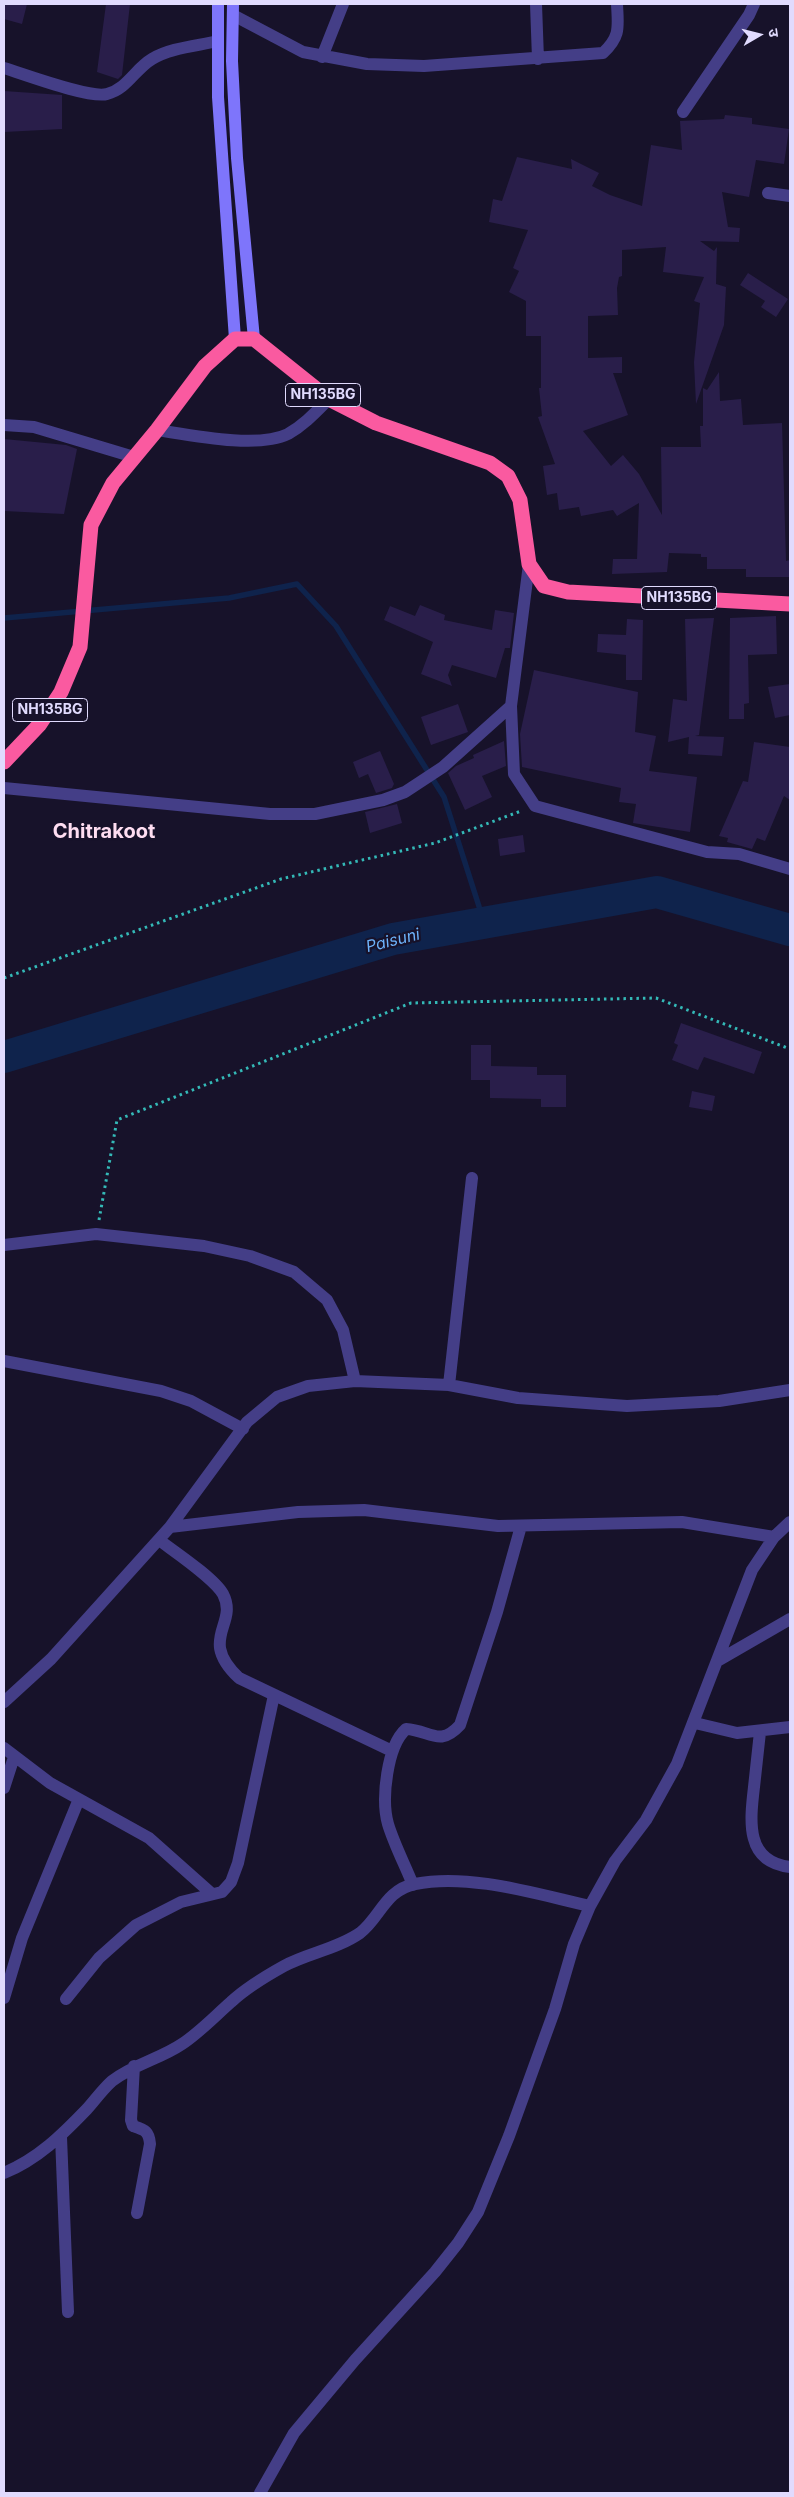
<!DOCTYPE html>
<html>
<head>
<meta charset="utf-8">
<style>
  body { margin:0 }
  #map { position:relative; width:794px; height:2497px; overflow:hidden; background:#17122a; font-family:Inter,"Noto Sans Devanagari",sans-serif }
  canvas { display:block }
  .frame { position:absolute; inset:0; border:5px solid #e1dbfe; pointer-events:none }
  .north { position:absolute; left:734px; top:10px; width:50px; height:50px; -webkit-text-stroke:4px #17122a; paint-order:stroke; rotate:82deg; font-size:14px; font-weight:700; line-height:20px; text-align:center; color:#e1dbfe }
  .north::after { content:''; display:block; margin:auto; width:18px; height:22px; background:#e1dbfe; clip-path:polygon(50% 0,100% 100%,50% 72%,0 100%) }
</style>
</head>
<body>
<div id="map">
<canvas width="794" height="2497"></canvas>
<div class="frame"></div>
<div class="north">उ</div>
</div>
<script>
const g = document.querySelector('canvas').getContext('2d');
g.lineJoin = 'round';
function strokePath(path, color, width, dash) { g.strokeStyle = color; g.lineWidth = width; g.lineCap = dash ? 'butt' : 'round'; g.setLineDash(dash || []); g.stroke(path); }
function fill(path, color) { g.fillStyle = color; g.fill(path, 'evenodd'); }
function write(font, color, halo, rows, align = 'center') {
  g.font = font + ' Inter,sans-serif'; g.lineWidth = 4.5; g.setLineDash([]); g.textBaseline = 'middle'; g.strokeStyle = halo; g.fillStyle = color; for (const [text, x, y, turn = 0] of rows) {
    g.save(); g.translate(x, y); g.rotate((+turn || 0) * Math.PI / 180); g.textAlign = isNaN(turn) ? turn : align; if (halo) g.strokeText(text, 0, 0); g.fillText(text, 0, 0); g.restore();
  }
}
strokePath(new Path2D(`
  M4,618L229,598L297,584L336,626L444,797L484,922`), '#0f234c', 5.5);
strokePath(new Path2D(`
  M4,1057L393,939L657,892L790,930`), '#0f234c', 32);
fill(new Path2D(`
  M4,4H27L22,24L4,19Z
  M106,4H130L122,75L118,79L97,72Z
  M4,91L62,95V129L4,132Z
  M725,115L752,118V124L789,129L784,164L756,160L749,197L722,192L728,227L740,228L739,242L700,241L714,251L717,247L716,284L726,287L724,325L696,404L694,362L700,303L694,301L704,277L663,272L666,247L622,250V276L619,277L617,288L618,315L588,316V358L622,357V373H613L628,415L583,431L611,466L623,455L639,474L662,515L661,447H701L700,426H703V388L707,390L719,372L720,401L741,399L743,425L782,423L786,561L790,560V577H746V569H707V557H701V554L669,553L667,572L612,574L613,559H637L639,503L617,516L613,510L581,516L579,507L559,510L557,493L547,495L543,466L555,464L538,417L542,416L539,388H541V336H526V301L509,292L519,271L513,268L528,230L489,222L493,199L502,201L517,157L572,169L571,159L599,173L592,186L610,195L642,206L651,145L682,150L680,121L724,119Z
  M748,273L788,299L776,317L761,307L765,301L740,285Z
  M4,439L66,445L77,449L64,514L4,511Z
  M420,605L445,615L444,620L492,630L495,610L514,613L510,648H505L496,678L452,665L448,675L452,686L421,674L433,642L384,620L390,606L415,616Z
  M776,616L777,654L748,655L749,703L744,704V719H729L730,618Z
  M714,618L699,735L695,736L724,737L722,756L688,754L689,737L668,742L673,699L687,701L685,619Z
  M627,619L643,620L642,680H626V655L597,652L598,634L626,635Z
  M534,670L638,692L635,732L656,736L649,771L697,777L690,832L633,823L636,804L619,802L621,788L522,767L520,734Z
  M790,684V715L775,718L768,687Z
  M458,704L468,732L431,745L421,717Z
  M504,741L506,766L482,776L492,797L465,810L448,773L456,766L474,758L473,755Z
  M754,742L790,747V800L784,796L765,841L757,838L752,849L727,842L728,838L719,836L743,781L748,782Z
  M380,751L394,784L392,788L376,793L368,774L359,778L353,762Z
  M397,804L402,823L370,833L365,812Z
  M523,835L525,852L500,856L498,839Z
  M681,1023L762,1052L754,1074L704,1057L698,1070L672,1060L678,1045L674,1043Z
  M471,1045H491V1066L537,1067V1075H566V1107H541V1099L490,1098V1080H471Z
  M692,1091L715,1096L712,1111L689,1107Z`), '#291e4a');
strokePath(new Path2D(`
  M4,978L281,879L435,843L521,811
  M99,1220L117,1120L411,1003L656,998L790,1049`), '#34b9b7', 3, [2.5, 4]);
strokePath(new Path2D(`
  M536,4L538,59
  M233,15L303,52L367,64L424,66L603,53C621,36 618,27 617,4
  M322,57L343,4
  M4,68C24,74 90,99 107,94C127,89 135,69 152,59C170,48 196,46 218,41
  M683,112L749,15L754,4
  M768,193L790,196
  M4,425L34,427L134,457
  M157,430C190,435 258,449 288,434C304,425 316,412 329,399
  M529,564L511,706L514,774L535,806L707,852L739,854L790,869
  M4,788L270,814H315L383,800L405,792L443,767L511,706
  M4,1245L96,1234L204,1246L250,1256L294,1272L327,1300L343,1330L355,1381
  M4,1361L161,1391L191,1401L243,1429
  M449,1385L472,1178
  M170,1527L298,1512L364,1510L498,1526L682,1522L774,1537
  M159,1540C175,1552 214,1578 223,1594C239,1625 197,1638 239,1678L392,1751
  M719,1660L790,1619
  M4,1702L51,1659L170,1527L247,1422L277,1397L308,1386L355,1381L449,1385L518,1398L627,1406L719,1401L790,1390
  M695,1723L737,1733L790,1727
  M760,1732C758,1750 756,1768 754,1787C750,1821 745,1862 790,1867
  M4,1748L50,1783L149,1838L212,1894
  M4,1788L14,1757
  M413,1885C405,1865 394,1844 388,1824C381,1799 387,1746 406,1729C430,1730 439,1748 460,1725L497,1612L521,1526
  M4,1998L22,1938L79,1799
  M66,1999L99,1958L136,1925L181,1902L222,1892L231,1882L238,1863L274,1695
  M134,2066L131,2120L133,2126C145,2130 149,2131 150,2144L137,2213
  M61,2137L68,2312
  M4,2173C38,2159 62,2135 87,2109C95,2100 103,2089 112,2081C134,2064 160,2059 182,2044C200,2032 215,2016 231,2002C246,1988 266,1976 284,1966C308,1953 337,1949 360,1933C380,1918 385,1890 415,1884C469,1873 536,1894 590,1906
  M260,2493L294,2433L355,2360L435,2272L458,2243L478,2212L509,2136L555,2009L574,1944L590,1906L615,1861L646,1820L677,1764L752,1570L774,1537L790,1522`), '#443e87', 12);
strokePath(new Path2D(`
  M218,4V97L235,339
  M233,4L232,61L237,158L254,339`), '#7e75fb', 12);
strokePath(new Path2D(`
  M4,762L40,724L61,692L80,647L91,525L113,483L157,430L205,366L235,339H254L329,399L376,423L490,463L508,476L520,500L529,564L544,586L568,592L790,604`), '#fa5aa0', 15);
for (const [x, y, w] of [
  [323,395,75],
  [679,598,75],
  [50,710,75]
]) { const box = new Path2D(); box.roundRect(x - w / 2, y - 11.5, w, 23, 4); g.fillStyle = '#17122a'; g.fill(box); strokePath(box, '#e1dbfe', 1); }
write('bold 14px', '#e1dbfe', null, [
  ["NH135BG",323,395],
  ["NH135BG",679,598],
  ["NH135BG",50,710]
]);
write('italic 16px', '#6db3fb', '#17122a', [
  ["Paisuni",393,941,-14]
]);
write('bold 20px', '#feddf1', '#17122a', [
  ["Chitrakoot",104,832]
]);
</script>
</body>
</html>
